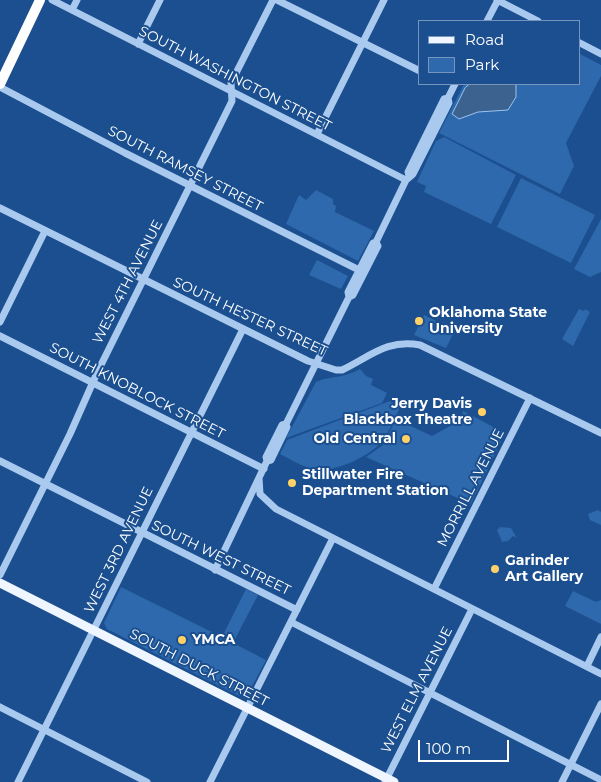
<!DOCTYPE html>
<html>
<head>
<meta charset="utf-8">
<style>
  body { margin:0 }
  #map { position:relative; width:601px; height:782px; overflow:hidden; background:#1b4f8f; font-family:Montserrat,sans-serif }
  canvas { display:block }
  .legend { position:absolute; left:418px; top:20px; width:162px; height:65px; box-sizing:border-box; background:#1b4f8f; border:1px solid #7695bc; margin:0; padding:6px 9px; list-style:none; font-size:15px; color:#fff }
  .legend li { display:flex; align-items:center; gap:10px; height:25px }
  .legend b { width:25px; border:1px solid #7695bc }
  .scale { position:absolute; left:418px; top:740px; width:91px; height:22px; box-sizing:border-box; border:2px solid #fff; border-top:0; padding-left:6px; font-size:15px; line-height:18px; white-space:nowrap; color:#fff; -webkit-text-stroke:4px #1b4f8f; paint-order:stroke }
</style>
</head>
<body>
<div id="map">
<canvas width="601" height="782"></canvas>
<ul class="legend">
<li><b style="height:6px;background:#f0f6ff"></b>Road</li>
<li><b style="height:14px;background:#2e69ad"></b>Park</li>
</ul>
<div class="scale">100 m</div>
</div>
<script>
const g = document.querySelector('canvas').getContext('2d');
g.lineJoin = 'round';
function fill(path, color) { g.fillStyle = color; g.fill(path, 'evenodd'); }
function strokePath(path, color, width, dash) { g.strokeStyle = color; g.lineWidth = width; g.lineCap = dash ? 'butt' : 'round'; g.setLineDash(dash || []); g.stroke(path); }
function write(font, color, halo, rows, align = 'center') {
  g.font = font + ' Montserrat,sans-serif'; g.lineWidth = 4; g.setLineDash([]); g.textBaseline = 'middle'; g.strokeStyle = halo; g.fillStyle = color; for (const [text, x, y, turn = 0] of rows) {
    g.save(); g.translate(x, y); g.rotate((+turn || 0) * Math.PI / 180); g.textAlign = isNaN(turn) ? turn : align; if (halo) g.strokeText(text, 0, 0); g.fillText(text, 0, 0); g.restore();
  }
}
fill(new Path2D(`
  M580,54L601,65V76L566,143L574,166L560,194L439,133L464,84H580Z
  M444,137L516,175L491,224L424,192L426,186L417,182L436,141Z
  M521,178L595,215L571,263L497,227Z
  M316,190L333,199V204L336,206L335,212L374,231L358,261L286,224L299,195L306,200Z
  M601,219V272L590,277L574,269Z
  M317,260L348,276L341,289L309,275Z
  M579,309L584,311L585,309L590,312L573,346L562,339Z
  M424,315L455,330L446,348L414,335Z
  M360,369L366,376L373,379L371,385L387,393L382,403L286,438L316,382C332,375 342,379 360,369Z
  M390,401L400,407C395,418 390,431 382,441C370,457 331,474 312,469C301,466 290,459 280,454L287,440Z
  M463,411L505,433L471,504L366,457L383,445L396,419L432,436L450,426L456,413L462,416Z
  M598,510L601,512V525L590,520L588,514Z
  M500,527L511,528L517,538L513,536L508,541L502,542L497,530Z
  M121,587L222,637L246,589L258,595L233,643L266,660L247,696H239L107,629L104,623Z
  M573,591L596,602L601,600V624L565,606Z`), '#2e69ad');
const water = new Path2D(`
  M470,84H516V97L508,110L478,112L459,119L452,114L465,88Z`);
fill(water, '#3c6290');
strokePath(water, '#9cc4f0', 1);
strokePath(new Path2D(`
  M52,0L406,180
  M277,0L420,71
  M497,0L538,21
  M72,10L77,0
  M487,21L498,0
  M580,43L601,54
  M138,44L160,0
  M0,87L125,153L359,270
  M317,134L384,0
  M409,176L408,172L444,99L448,98
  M0,208L308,361L336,370H342C371,356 387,339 420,345L601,433
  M349,297L353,295L378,246L376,242
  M0,322L45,231
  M0,336L264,469
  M0,461L297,610
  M267,461L271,460L287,427L286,424L349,297L348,292L373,243L376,242L406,180L413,174L449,103L448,98L455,84
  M259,478L260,494L276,509L601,674
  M215,570L267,461L266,457L282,425L286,424
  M0,575L70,434L97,373L232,101L231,83L273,0
  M434,589L530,398
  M291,622L601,780
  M587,666L601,637
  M0,707L147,782
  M18,782L243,329
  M210,782L333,538
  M385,782L472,609
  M562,782L601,704`), '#a9c9ee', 7);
strokePath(new Path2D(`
  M0,583L394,782`), '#f0f6ff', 9);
strokePath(new Path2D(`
  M0,84L40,0`), '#fff', 10);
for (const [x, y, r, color] of [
  [419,321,5,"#ffd166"],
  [482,412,5,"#ffd166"],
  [406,439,5,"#ffd166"],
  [292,483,5,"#ffd166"],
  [495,569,5,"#ffd166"],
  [182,640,5,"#ffd166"]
]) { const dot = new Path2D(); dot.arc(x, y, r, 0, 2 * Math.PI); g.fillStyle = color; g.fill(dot); strokePath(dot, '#1b4f8f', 2); }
write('14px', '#fff', '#1b4f8f', [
  ["SOUTH WASHINGTON STREET",235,79,27],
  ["SOUTH RAMSEY STREET",185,169,27],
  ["WEST 4TH AVENUE",128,282,-63],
  ["SOUTH HESTER STREET",250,317,25],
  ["SOUTH KNOBLOCK STREET",137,391,27],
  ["MORRILL AVENUE",471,488,-63],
  ["WEST 3RD AVENUE",119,550,-64],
  ["SOUTH WEST STREET",221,558,26],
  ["SOUTH DUCK STREET",199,668,27],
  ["WEST ELM AVENUE",417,690,-63]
]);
write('bold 14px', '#fff', '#1b4f8f', [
  ["Oklahoma State",429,313],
  ["University",429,329],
  ["Jerry Davis",472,404,"right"],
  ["Blackbox Theatre",472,420,"right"],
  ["Old Central",396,439,"right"],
  ["Stillwater Fire",302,475],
  ["Department Station",302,491],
  ["Garinder",505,561],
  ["Art Gallery",505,577],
  ["YMCA",192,640]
], 'left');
</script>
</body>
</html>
